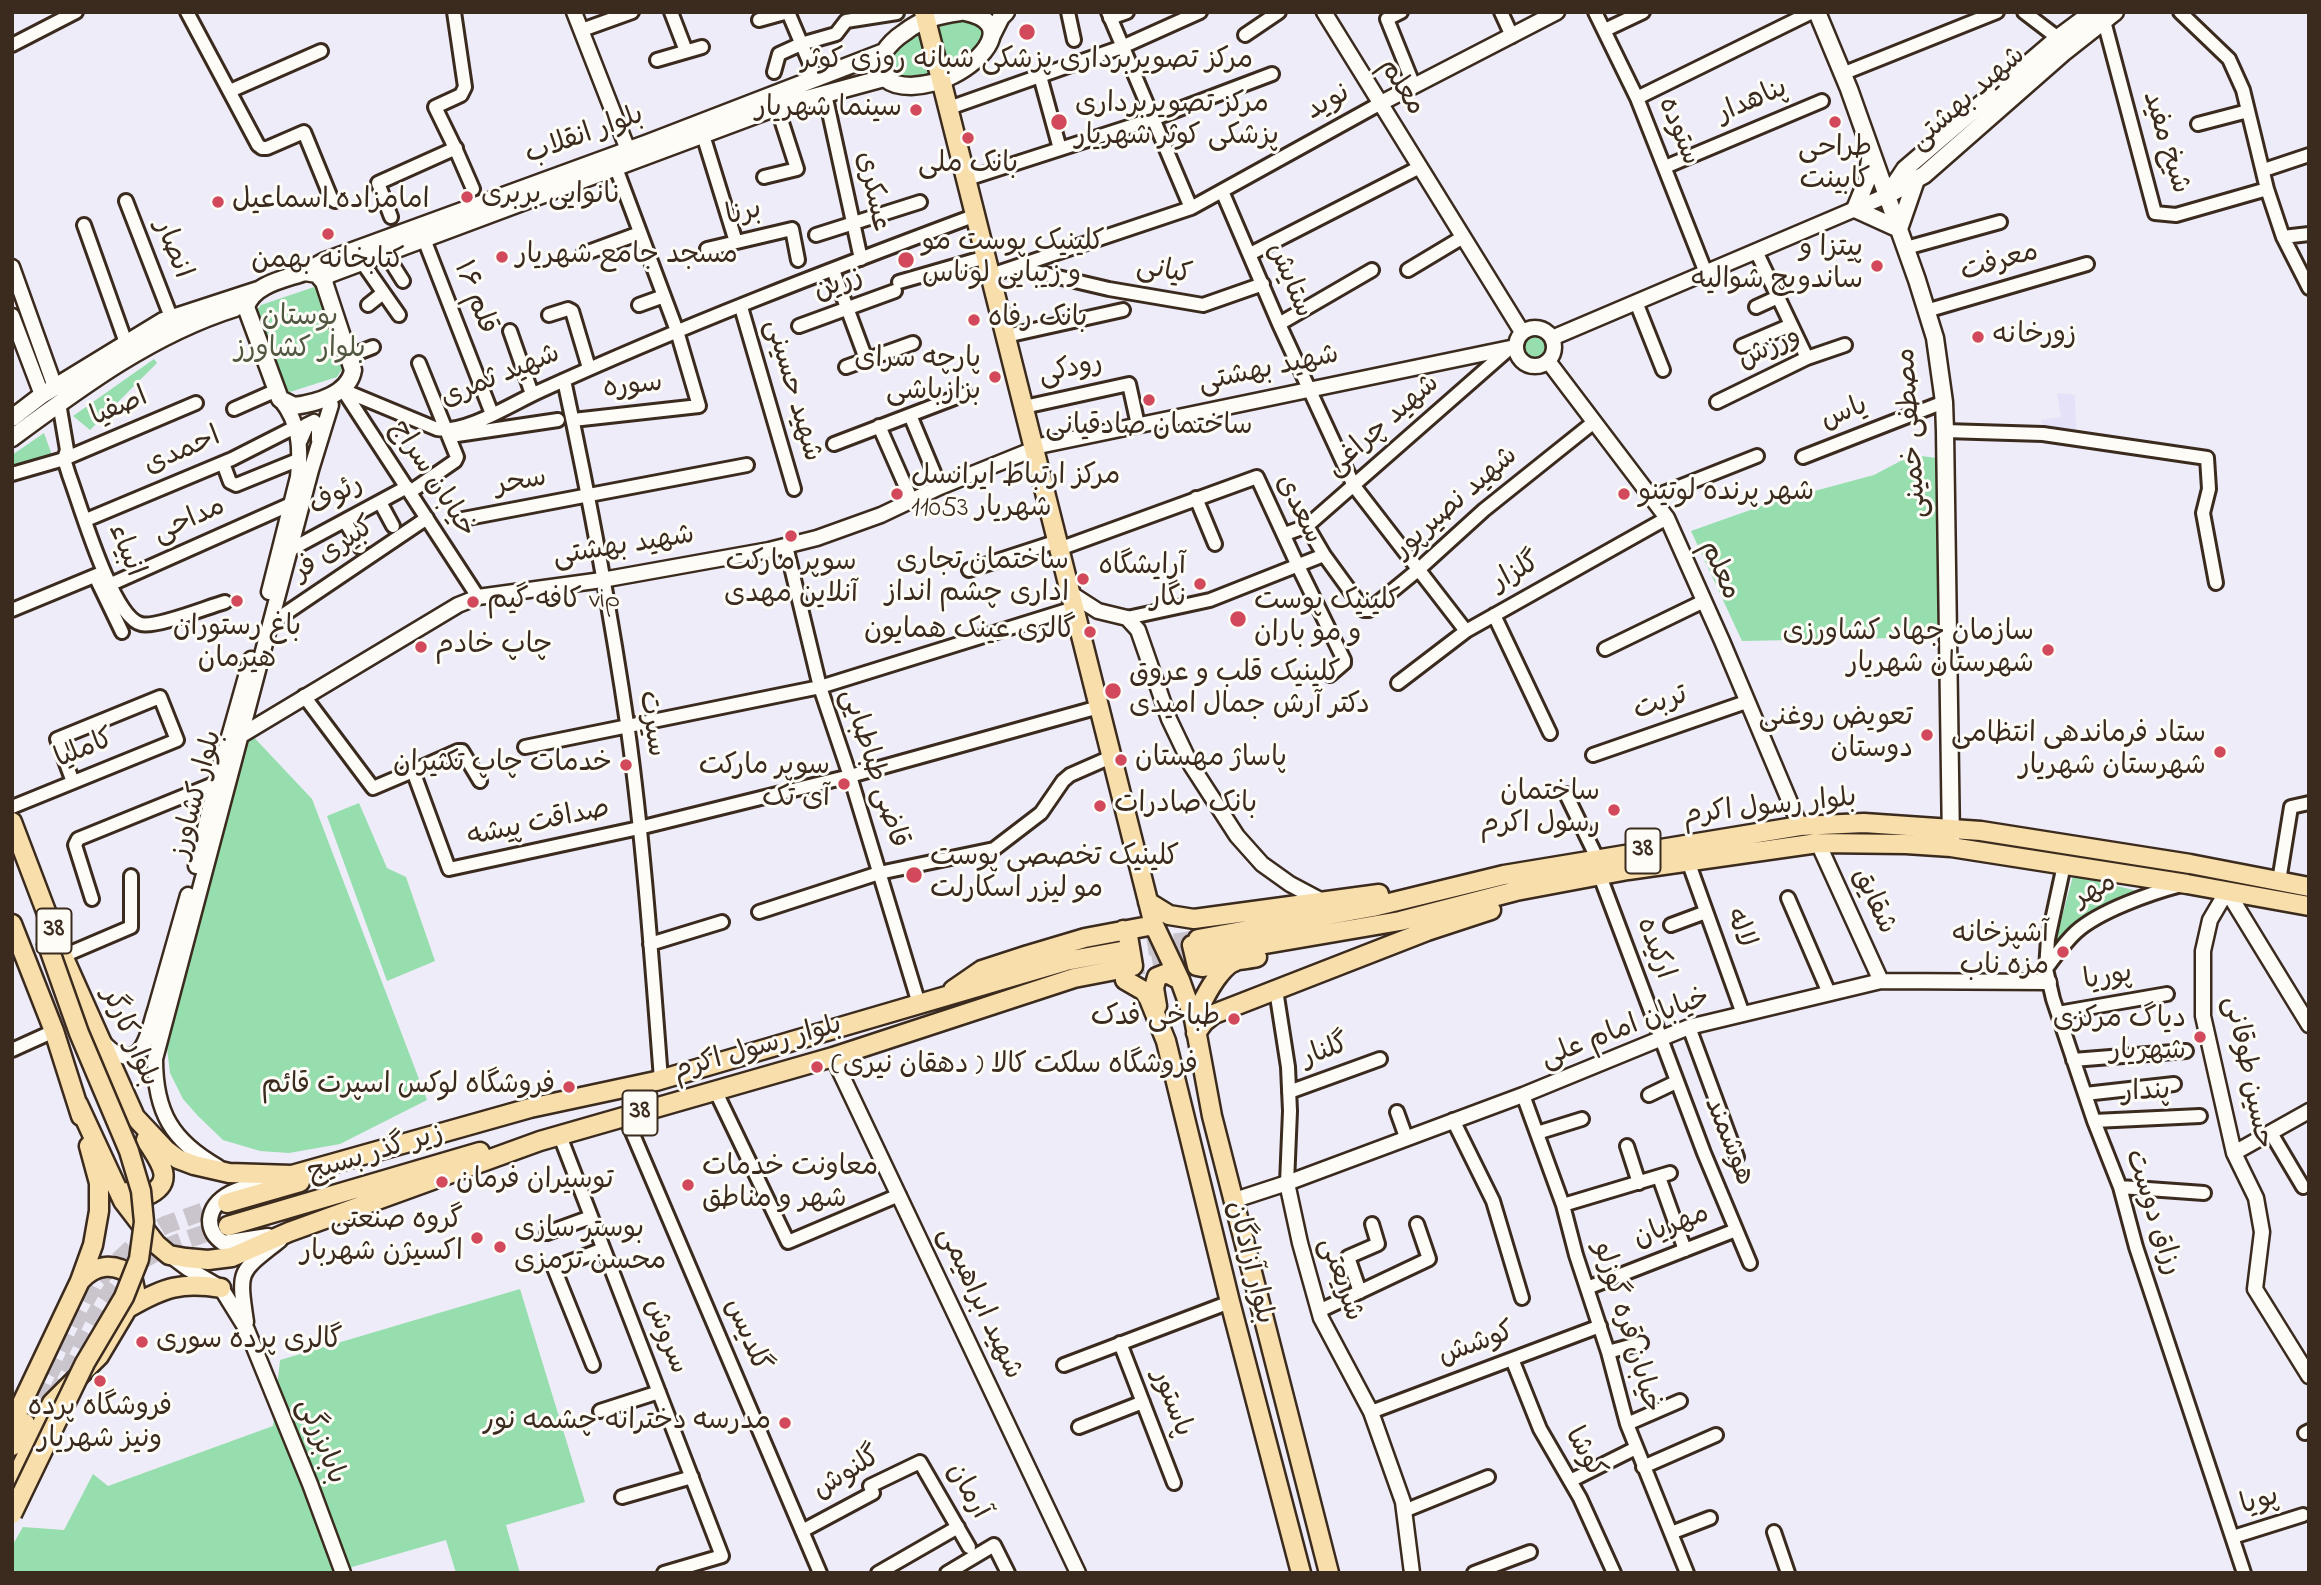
<!DOCTYPE html>
<html>
<head>
<meta charset="utf-8">
<style>
  body { margin:0 }
  #map { position:relative; width:2321px; height:1585px; overflow:hidden; background:#eeecf8; font-family:"Indie Flower",sans-serif }
  canvas { display:block }
  .frame { position:absolute; inset:0; border:14px solid #3b2a1e; pointer-events:none }
</style>
</head>
<body>
<div id="map">
<canvas width="2321" height="1585"></canvas>
<div class="frame"></div>
</div>
<script>
const g = document.querySelector('canvas').getContext('2d');
g.lineJoin = 'round';
function fill(path, color) { g.fillStyle = color; g.fill(path, 'evenodd'); }
function strokePath(path, color, width, dash) { g.strokeStyle = color; g.lineWidth = width; g.lineCap = dash ? 'butt' : 'round'; g.setLineDash(dash || []); g.stroke(path); }
function write(font, color, halo, rows, align = 'center') {
  g.font = font + ' "Indie Flower","Playpen Sans Arabic",sans-serif'; g.lineWidth = 6; g.setLineDash([]); g.textBaseline = 'middle'; g.strokeStyle = halo; g.fillStyle = color; for (const [text, x, y, turn = 0] of rows) {
    g.save(); g.translate(x, y); g.rotate((+turn || 0) * Math.PI / 180); g.textAlign = isNaN(turn) ? turn : align; if (halo) g.strokeText(text, 0, 0); g.fillText(text, 0, 0); g.restore();
  }
}
fill(new Path2D(`
  M2057,393L2075,395L2076,429L2042,428L2041,420L2061,417Z`), '#e4e1f9');
fill(new Path2D(`
  M958,20L976,24L985,36C981,52 960,63 946,70L934,25Z
  M922,29L933,75C916,78 896,84 887,66L892,51Z
  M320,285L343,359L342,369L337,377L290,392L282,387L256,311L261,305Z
  M1521 347a14 14 0 1 1 28 0a14 14 0 1 1-28 0Z
  M154,359L157,363L90,430L73,416Z
  M44,433L53,458L12,471V455Z
  M1912,455L1938,458L1942,637L1742,641L1691,531L1770,503L1874,475Z
  M248,731L312,799L427,1100L340,1144L289,1153L260,1151L223,1140L198,1116L183,1099L170,1073L167,1048Z
  M359,803L387,868L406,877L435,961L387,981L327,816Z
  M2073,876L2138,891L2093,911L2072,925L2054,946Z
  M520,1289L585,1502L506,1525L520,1573H456L446,1540L352,1567L348,1573H12V1546L23,1527L64,1530L93,1474L108,1486L273,1426L280,1360Z`), '#96dead');
strokePath(new Path2D(`
  M1121,951L1198,939
  M1126,968L1201,955
  M55,1397C78,1352 99,1290 141,1261C167,1244 199,1236 227,1226
  M25,1423L95,1282L144,1237L165,1225L227,1203`), '#cac5cc', 18, [18, 9]);
const minor = new Path2D(`
  M187,12L258,145L262,148H267L304,132L331,198L335,201
  M454,12L465,87L461,95L435,107L456,150L473,189
  M671,12L686,51
  M1068,12L1074,40
  M1108,12L1191,208
  M1401,12L1387,19L1414,86
  M1501,12L1512,36
  M1595,12L1637,98L1706,273
  M2024,12L2058,38
  M2180,12L2229,59L2243,90L2267,189L2283,237L2309,288
  M1110,18L1127,12
  M759,20L788,12L816,78
  M2104,21L2155,213L2176,215L2267,189
  M582,30L632,12
  M1605,30L1643,12
  M1245,35L1279,12
  M12,45L76,12
  M657,60L702,47
  M774,72L779,54L801,44L836,34L846,21L897,13
  M1842,74L1997,12
  M1040,76L1060,149
  M230,91L321,51
  M825,94L861,259
  M1637,98L1812,12
  M949,108L1122,47L1200,12
  M2198,124L2248,111
  M703,135L736,242
  M1665,167L1822,101
  M2264,170L2309,155
  M764,177L797,169L777,107
  M967,179L1153,119L1272,74
  M1222,191L1279,324L1354,486L1466,631
  M126,201L171,317
  M391,217L378,183L456,148
  M84,225L126,343
  M816,235L920,202
  M2283,237L2309,234
  M424,239L492,414
  M1906,248L2000,222
  M707,249L792,229L798,260
  M1756,251L1807,358
  M386,254L403,281
  M583,254L640,233
  M1250,254L1420,167
  M362,262L399,315
  M1015,267L1109,289L1203,305L1263,284
  M833,270L866,359
  M1408,270L1463,237
  M991,275L1191,208L1381,103
  M899,282L986,257
  M1636,302L1663,370
  M368,305L383,293
  M639,305L664,296
  M741,307L794,489
  M1756,307L1778,297
  M1926,311L2087,264
  M549,315L568,309L572,311L589,368
  M1279,324L1372,270
  M799,326L895,291
  M510,331L532,394
  M1006,336L1123,310
  M1742,346L1791,325
  M350,356L373,347
  M846,367L913,343
  M564,380C589,496 611,613 628,730C644,846 652,963 661,1079
  M343,390L437,429C466,434 513,403 540,391C682,326 829,270 976,215
  M343,390L478,597
  M1717,402L1807,358L1845,345
  M59,403L67,450L64,459L69,475C80,504 112,617 141,624C156,628 207,607 225,602
  M1024,407L1129,384L1138,425
  M234,409L277,390
  M910,415L940,487
  M573,420L699,406L677,331L616,168
  M879,426L912,501
  M1945,431L2043,434L2207,458L2209,489L2203,513L2216,583
  M451,433L457,435L558,420
  M834,444L965,394
  M1803,457L1944,402
  M223,463L230,482L236,485L300,459
  M12,474L64,459L196,403
  M410,492L455,461L457,457L419,363
  M1196,498L1215,544
  M1651,498L1757,456
  M380,502L393,526
  M463,519L747,465
  M86,520L232,459L297,426
  M345,521L360,547
  M1307,526L1324,555L1364,610H1369L1419,569L1484,510L1594,422
  M1285,534L1307,526L1510,348
  M786,546L820,687L850,776L919,1004
  M1059,549L1257,477L1298,566L1344,660V663L1330,675
  M290,550L407,487
  M969,570L1058,541
  M95,576L122,632
  M109,585L291,504
  M12,610L104,572
  M1494,615L1550,733
  M1127,618L1210,600L1324,555
  M270,624L427,518
  M1605,649L1704,601
  M1398,683L1466,631L1667,518
  M304,696L373,788L413,771L449,869L639,828L850,776L1099,707
  M525,747L820,687L1074,608
  M1593,755L1746,702
  M413,771L458,751H462L480,781
  M1566,794L1597,858
  M12,807L177,740L160,697L57,739L73,782
  M1688,861L1743,1014
  M2064,865L2048,939L2046,969L2053,999L2094,1121L2120,1187L2136,1247L2244,1573
  M1600,876L1704,1153L1750,1263
  M2279,881L2291,807L2309,803
  M1788,898L1829,993
  M92,899L75,845L78,839L216,783
  M759,912L879,873L994,849L1041,813L1063,781L1070,775L1111,757
  M1671,925L1706,912
  M650,944L722,922
  M63,956L131,927V876
  M2048,966C2057,954 2065,942 2076,932C2099,911 2151,893 2181,885
  M1276,990L1288,1067L1290,1111L1287,1183
  M2058,1013L2167,994
  M1689,1027L1737,1157
  M12,1050L54,1031
  M2073,1060L2186,1051
  M716,1092L788,1242L899,1195
  M1289,1092L1380,1059
  M2085,1094L2174,1084
  M1523,1095L1563,1205L1576,1255L1608,1352L1627,1424L1687,1573
  M1649,1095L1676,1082
  M1397,1112L1406,1137
  M626,1118L820,1573
  M1453,1120L1493,1201L1522,1298
  M2094,1121L2200,1116
  M1537,1133L1582,1119
  M2271,1133L2303,1187
  M560,1136L722,1556L664,1573
  M1627,1146L1639,1183
  M1659,1177L1685,1250
  M2120,1187L2204,1193
  M1563,1205L1670,1173
  M547,1233L591,1217
  M1587,1288L1736,1230
  M1360,1292L1348,1257L1378,1244L1372,1224
  M1319,1311L1429,1259L1417,1224
  M1120,1343L1174,1483
  M1608,1352L1641,1343
  M1512,1359L1540,1429L1580,1498L1614,1573
  M593,1365L554,1268L603,1249
  M1064,1365L1230,1302
  M600,1411L659,1392
  M1371,1412L1600,1326
  M1627,1424L1680,1401
  M1079,1427L1143,1402
  M2305,1433L2309,1431
  M1643,1467L1716,1435
  M1570,1481L1636,1448
  M622,1497L692,1477
  M1404,1511L1488,1477
  M802,1531L873,1493L870,1486L920,1462L969,1547
  M1774,1532L1788,1573
  M1671,1533L1710,1518
  M2233,1537L2303,1515
  M878,1573L958,1527
  M947,1573L994,1545L1008,1573
  M1474,1573L1530,1552`);
const tertiary = new Path2D(`
  M574,12L628,150
  M1324,12L1522,332
  M1381,103L1557,12
  M12,267L55,387
  M12,316L42,395
  M1516 347a19 19 0 1 1 38 0a19 19 0 1 1-38 0Z
  M1552,338L1888,195
  M1548,361L1667,518L1722,641L1800,826
  M300,440L306,426L314,422L319,428V440
  M1034,447L1515,347
  M269,592L298,477C301,448 300,424 281,400
  M1070,593L1098,611L1127,618L1138,630L1169,719L1191,765L1237,836L1262,864L1290,884L1322,901
  M230,733L240,736L458,605L478,597L602,580L769,550L817,538L881,515L940,487L1034,449
  M1818,843L1881,981
  M196,866L216,783L251,659
  M2309,1025L2227,891L2210,920L2203,951V1016L2234,1153L2256,1198L2262,1232L2255,1289L2309,1376
  M103,1042C112,1052 127,1064 139,1051C148,1042 151,1022 155,1011C166,972 177,934 188,895
  M833,1057L1078,1573
  M2234,1153L2309,1111
  M218,1167C172,1141 155,1112 155,1059L311,470L331,405
  M1287,1183L1300,1243L1321,1318L1371,1412L1403,1502L1412,1573
  M1235,1200L1287,1183L1523,1095L1689,1027L1881,981L2049,982
  M268,1236L223,1243C215,1237 210,1231 210,1220C213,1189 257,1185 281,1178
  M171,1256L187,1268L221,1288L247,1330L310,1484L343,1573
  M246,1322C238,1268 239,1273 280,1240`);
const secondary = new Path2D(`
  M960,12C940,15 921,19 905,32C891,41 868,64 886,79C893,85 902,86 911,86C925,85 941,82 953,75C982,61 1017,23 965,12
  M1817,12L1849,89L1917,280L1935,338L1944,402L1945,431L1951,842
  M992,35L1001,17L1006,12
  M1871,153L1867,180L1855,209L1899,229L1916,180
  M1889,193L1905,169L2058,38L2093,12
  M1888,195L1924,175L2063,53L2115,12
  M305,272L325,261L648,143L884,52
  M305,272L317,274L324,282L353,370C349,394 317,403 294,406L280,399L246,307C253,284 285,279 305,272Z
  M324,282L327,275L777,107L884,78
  M12,418L42,395L163,321L258,290
  M12,438C81,387 152,334 235,308`);
const primary = new Path2D(`
  M924,12L1154,925L1180,980L1194,1019L1212,1116L1329,1573
  M12,822L63,956L135,1117L166,1150L178,1159L194,1165L229,1173L292,1175L530,1108L656,1081L1066,961L1121,951
  M1148,902L1169,915L1194,919L1379,894
  M12,924L54,1031L81,1116
  M1123,930L1128,936L1133,966
  M1198,939L1373,907L1504,875L1800,826L1864,823L1981,831L2190,864L2309,887
  M1192,945L1197,966L1202,967L1234,962
  M1201,955L1400,921L1516,891L1628,870L1818,843L1906,844L1951,847L2187,884L2309,906
  M1125,980L1144,991L1149,999L1166,1041L1230,1302L1301,1573
  M953,990L982,970L1028,955L1085,938L1154,925
  M1157,1006L1154,988L1157,977L1167,973L1180,980
  M1194,1019C1202,1002 1217,969 1235,961C1242,959 1251,959 1257,957
  M1196,1033L1204,1022L1214,1014L1427,931L1491,910
  M78,1104L123,1201L156,1244L169,1255L186,1258L208,1260L232,1257L289,1232L540,1141L833,1057L1074,978L1126,968
  M128,1192L146,1196C178,1182 159,1161 146,1140
  M227,1203L300,1182
  M228,1226L480,1152
  M130,1307C163,1288 182,1281 221,1288
  M12,1424L80,1281L93,1245L99,1211V1183L89,1146
  M12,1446L25,1423
  M12,1486L52,1403L99,1356L133,1299L135,1290L132,1276C115,1262 95,1264 80,1281`);
strokePath(minor, '#3b2a1e', 18);
strokePath(tertiary, '#3b2a1e', 19);
strokePath(secondary, '#3b2a1e', 21);
strokePath(primary, '#3b2a1e', 23);
strokePath(minor, '#fdfcf7', 12);
strokePath(tertiary, '#fdfcf7', 14);
strokePath(secondary, '#fdfcf7', 16);
strokePath(primary, '#f8deab', 18);
const primaryBridge = new Path2D(`
  M12,1514L85,1363L124,1297L139,1259L144,1222L141,1191L129,1151L79,1033L46,940`);
strokePath(primaryBridge, '#3b2a1e', 23, []);
strokePath(primaryBridge, '#f8deab', 18);
for (const [x, y, r, color] of [
  [1027,32,9,"#d1495b"],
  [916,110,7,"#d1495b"],
  [1059,122,9,"#d1495b"],
  [1835,122,7,"#d1495b"],
  [968,138,7,"#d1495b"],
  [467,197,7,"#d1495b"],
  [218,202,7,"#d1495b"],
  [328,234,7,"#d1495b"],
  [502,257,7,"#d1495b"],
  [906,260,9,"#d1495b"],
  [1877,266,7,"#d1495b"],
  [974,320,7,"#d1495b"],
  [1978,337,7,"#d1495b"],
  [995,377,7,"#d1495b"],
  [1149,400,7,"#d1495b"],
  [897,494,7,"#d1495b"],
  [1624,494,7,"#d1495b"],
  [791,536,7,"#d1495b"],
  [1083,579,7,"#d1495b"],
  [1200,584,7,"#d1495b"],
  [237,601,7,"#d1495b"],
  [473,602,7,"#d1495b"],
  [1238,619,9,"#d1495b"],
  [1090,632,7,"#d1495b"],
  [421,647,7,"#d1495b"],
  [2048,650,7,"#d1495b"],
  [1113,691,9,"#d1495b"],
  [1927,735,7,"#d1495b"],
  [2220,752,7,"#d1495b"],
  [1121,760,7,"#d1495b"],
  [626,765,7,"#d1495b"],
  [844,784,7,"#d1495b"],
  [1100,806,7,"#d1495b"],
  [1614,810,7,"#d1495b"],
  [914,875,9,"#d1495b"],
  [2063,952,7,"#d1495b"],
  [1234,1019,7,"#d1495b"],
  [2200,1037,7,"#d1495b"],
  [817,1067,7,"#d1495b"],
  [569,1087,7,"#d1495b"],
  [442,1182,7,"#d1495b"],
  [688,1185,7,"#d1495b"],
  [477,1238,7,"#d1495b"],
  [500,1247,7,"#d1495b"],
  [142,1342,7,"#d1495b"],
  [100,1381,7,"#d1495b"],
  [785,1423,7,"#d1495b"]
]) { const dot = new Path2D(); dot.arc(x, y, r, 0, 2 * Math.PI); g.fillStyle = color; g.fill(dot); strokePath(dot, '#fdfcf7', 2.5); }
for (const [x, y, w] of [
  [1643,851,35],
  [54,931,35],
  [640,1113,35]
]) { const box = new Path2D(); box.roundRect(x - w / 2, y - 22.5, w, 45, 5); g.fillStyle = '#fdfcf7'; g.fill(box); strokePath(box, '#3b2a1e', 2); }
write('bold 26px', '#3b2a1e', null, [
  ["38",1643,851],
  ["38",54,931],
  ["38",640,1113]
]);
write('28px', '#3b2a1e', '#fdfcf7', [
  ["مرکز تصویربرداری پزشکی شبانه روزی کوثر",1027,62,"center"],
  ["مرکز تصویربرداری",1075,106],
  ["پزشکی کوثر شهریار",1075,138],
  ["سینما شهریار",902,110,"right"],
  ["طراحی",1835,150,"center"],
  ["کابینت",1835,182,"center"],
  ["بانک ملی",968,166,"center"],
  ["نانوایی بربری",481,197],
  ["امامزاده اسماعیل",232,202],
  ["کلینیک پوست مو",922,244],
  ["و زیبایی لوناس",922,276],
  ["پیتزا و",1863,250,"right"],
  ["ساندویچ شوالیه",1863,282,"right"],
  ["مسجد جامع شهریار",516,257],
  ["کتابخانه بهمن",328,262,"center"],
  ["بانک رفاه",988,320],
  ["زورخانه",1992,337],
  ["پارچه سرای",981,361,"right"],
  ["بزازباشی",981,393,"right"],
  ["ساختمان صادقیانی",1149,428,"center"],
  ["مرکز ارتباط ایرانسل",911,478],
  ["11053 شهریار",911,510],
  ["شهر پرنده لوتینو",1638,494],
  ["ساختمان تجاری",1069,563,"right"],
  ["اداری چشم انداز",1069,595,"right"],
  ["سوپر مارکت",791,564,"center"],
  ["آنلاین مهدی",791,596,"center"],
  ["آرایشگاه",1186,568,"right"],
  ["نگار",1186,600,"right"],
  ["کافه گیم vip",487,602],
  ["کلینیک پوست",1254,603],
  ["و مو باران",1254,635],
  ["باغ رستوران",237,629,"center"],
  ["هیرمان",237,661,"center"],
  ["گالری عینک همایون",1076,632,"right"],
  ["سازمان جهاد کشاورزی",2034,634,"right"],
  ["شهرستان شهریار",2034,666,"right"],
  ["چاپ خادم",435,647],
  ["کلینیک قلب و عروق",1129,675],
  ["دکتر آرش جمال امیدی",1129,707],
  ["تعویض روغنی",1913,719,"right"],
  ["دوستان",1913,751,"right"],
  ["ستاد فرماندهی انتظامی",2206,736,"right"],
  ["شهرستان شهریار",2206,768,"right"],
  ["پاساژ مهستان",1135,760],
  ["خدمات چاپ تکثیران",612,765,"right"],
  ["سوپر مارکت",830,768,"right"],
  ["آی تک",830,800,"right"],
  ["ساختمان",1600,794,"right"],
  ["رسول اکرم",1600,826,"right"],
  ["بانک صادرات",1114,806],
  ["کلینیک تخصصی پوست",930,859],
  ["مو لیزر اسکارلت",930,891],
  ["آشپزخانه",2049,936,"right"],
  ["مزه ناب",2049,968,"right"],
  ["طباخی فدک",1220,1019,"right"],
  ["دیاگ مرکزی",2186,1021,"right"],
  ["شهریار",2186,1053,"right"],
  ["فروشگاه سلکت کالا ( دهقان نیری)",831,1067],
  ["فروشگاه لوکس اسپرت قائم",555,1087,"right"],
  ["معاونت خدمات",702,1169],
  ["شهر و مناطق",702,1201],
  ["توسیران فرمان",456,1182],
  ["گروه صنعتی",463,1222,"right"],
  ["اکسیژن شهربار",463,1254,"right"],
  ["بوستر سازی",514,1231],
  ["محسن ترمزی",514,1263],
  ["گالری پرده سوری",156,1342],
  ["فروشگاه پرده",100,1409,"center"],
  ["ونیز شهریار",100,1441,"center"],
  ["مدرسه دخترانه چشمه نور",771,1423,"right"]
], 'left');
write('28px', '#3b2a1e', '#fdfcf7', [
  ["معلم",1400,88,58],
  ["شهید بهشتی",1969,100,-41],
  ["پناهدار",1753,103,-23],
  ["نوید",1329,104,-29],
  ["ستوده",1677,132,68],
  ["بلوار انقلاب",585,137,-20],
  ["شیخ مفید",2164,143,73],
  ["عسکری",871,192,78],
  ["برنا",744,215,-13],
  ["انصار",171,250,69],
  ["معرفت",2000,264,-16],
  ["کیانی",1164,273,10],
  ["ستایش",1288,281,67],
  ["زرین",839,286,-21],
  ["قلم ۱۶",473,298,69],
  ["ورزش",1770,350,-25],
  ["رودکی",1071,371,-12],
  ["شهید بهشتی",1269,371,-12],
  ["شهید ثمری",501,378,-22],
  ["سوره",633,388,-6],
  ["شهید حسینی",791,391,74],
  ["اصفیا",120,409,-23],
  ["یاس",1845,415,-21],
  ["شهید چراغی",1384,427,-41],
  ["مصطفی خمینی",1914,433,-94],
  ["احمدی",183,453,-23],
  ["خیابان سراج",431,480,57],
  ["سحر",521,484,-10],
  ["رئوف",337,497,-28],
  ["شهید نصیرپور",1457,504,-41],
  ["سعدی",1297,510,64],
  ["مداحی",190,522,-24],
  ["شهید بهشتی",624,548,-9],
  ["انبیاء",124,551,68],
  ["کبیری فر",335,551,-34],
  ["معلم",1718,571,66],
  ["گلزار",1517,574,-29],
  ["تربت",1661,705,-19],
  ["سیرت",650,724,82],
  ["کاملیا",85,751,-22],
  ["قاضی طباطبایی",872,769,72],
  ["بلوار کشاورز",199,795,-75],
  ["بلوار رسول اکرم",1770,809,-6],
  ["صداقت پیشه",539,825,-12],
  ["مهر",2096,892,-28],
  ["شقایق",1872,902,65],
  ["لاله",1738,929,70],
  ["ارکیده",1653,949,70],
  ["پوریا",2108,979,-10],
  ["خیابان امام علی",1626,1030,-21],
  ["بلوار کارگر",128,1038,66],
  ["بلوار رسول اکرم",758,1050,-16],
  ["گلنار",1326,1053,-20],
  ["حسین طوقانی",2246,1073,78],
  ["پندار",2146,1094,-2],
  ["هوشمند",1727,1142,68],
  ["زیر گذر بسیج",376,1155,-17],
  ["رزاق دوست",2151,1213,72],
  ["مهریان",1672,1228,-21],
  ["بلوار آزادگان",1248,1263,76],
  ["شریعتی",1339,1280,71],
  ["شهید ابراهیمی",978,1304,65],
  ["خیابان قره گوزلو",1625,1328,73],
  ["گلدیس",745,1336,67],
  ["سروش",664,1337,69],
  ["کوشش",1477,1346,-20],
  ["پاستور",1170,1404,69],
  ["بابابزرگی",319,1442,68],
  ["کوشا",1583,1454,60],
  ["گلنوش",848,1475,-32],
  ["آرمان",966,1492,60],
  ["پویا",2260,1503,-17]
]);
write('28px', '#525742', '#fdfcf7', [
  ["بوستان",300,319],
  ["بلوار کشاورز",300,351]
]);
</script>
</body>
</html>
